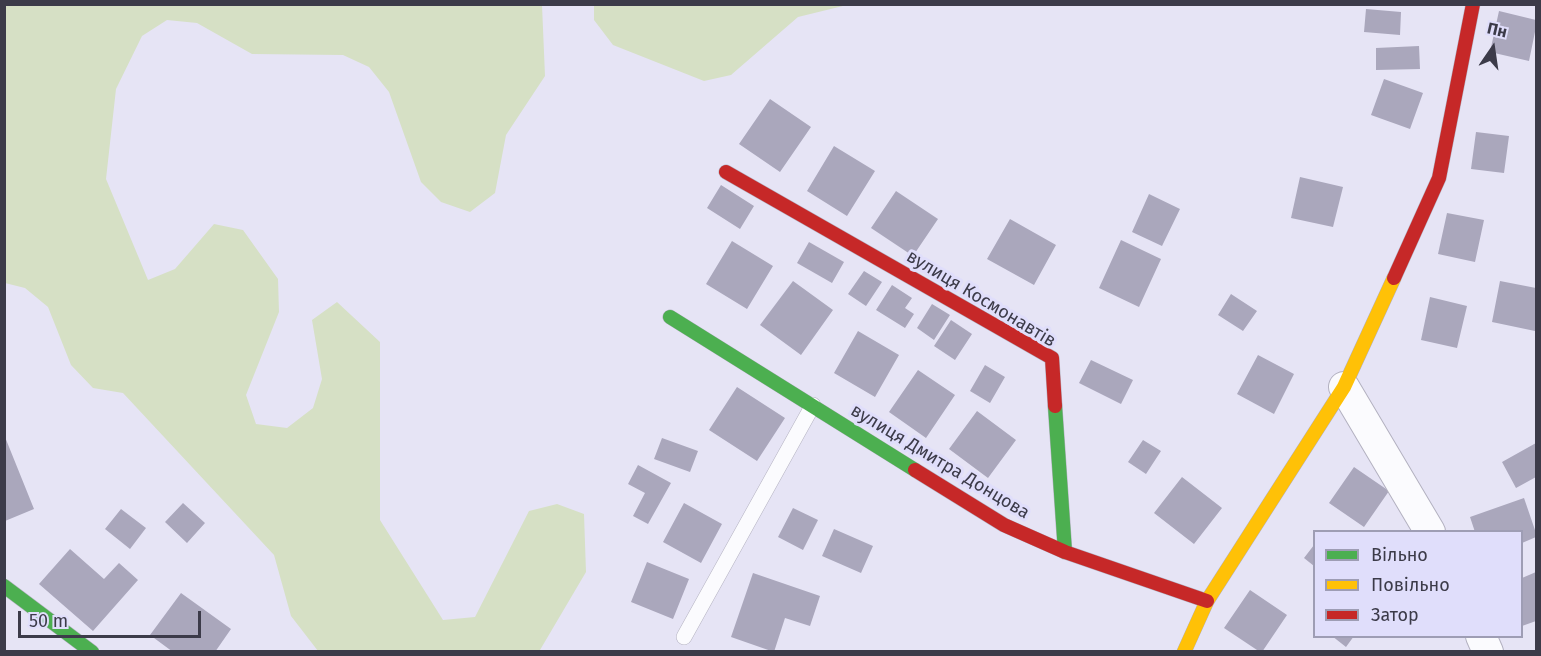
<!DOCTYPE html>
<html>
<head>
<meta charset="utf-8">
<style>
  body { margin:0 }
  #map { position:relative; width:1541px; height:656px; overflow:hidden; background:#e6e4f5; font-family:"Fira Sans",sans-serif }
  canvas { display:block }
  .frame { position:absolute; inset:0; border:6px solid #3c3b49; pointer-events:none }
  .legend { position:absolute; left:1313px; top:530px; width:210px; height:108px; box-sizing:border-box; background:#e0defb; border:2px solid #9e9db4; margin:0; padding:8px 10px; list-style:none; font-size:18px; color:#3c3b49 }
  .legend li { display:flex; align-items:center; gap:12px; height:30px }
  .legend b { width:30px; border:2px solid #9e9db4 }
  .north { position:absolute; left:1463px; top:18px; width:60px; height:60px; -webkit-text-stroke:4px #e0defb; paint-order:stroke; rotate:13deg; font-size:16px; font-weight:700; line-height:24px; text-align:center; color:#3c3b49 }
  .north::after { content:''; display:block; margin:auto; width:21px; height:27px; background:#3c3b49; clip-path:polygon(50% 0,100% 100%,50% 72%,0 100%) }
  .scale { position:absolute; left:18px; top:611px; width:183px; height:27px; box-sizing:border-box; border:3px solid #3c3b49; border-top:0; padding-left:8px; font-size:18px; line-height:21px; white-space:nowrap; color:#3c3b49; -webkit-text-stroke:4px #e0defb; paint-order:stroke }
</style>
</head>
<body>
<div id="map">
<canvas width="1541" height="656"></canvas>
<div class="frame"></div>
<ul class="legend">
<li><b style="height:8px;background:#4caf50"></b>Вільно</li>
<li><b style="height:8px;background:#ffc107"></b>Повільно</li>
<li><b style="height:8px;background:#c62828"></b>Затор</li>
</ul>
<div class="north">Пн</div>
<div class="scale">50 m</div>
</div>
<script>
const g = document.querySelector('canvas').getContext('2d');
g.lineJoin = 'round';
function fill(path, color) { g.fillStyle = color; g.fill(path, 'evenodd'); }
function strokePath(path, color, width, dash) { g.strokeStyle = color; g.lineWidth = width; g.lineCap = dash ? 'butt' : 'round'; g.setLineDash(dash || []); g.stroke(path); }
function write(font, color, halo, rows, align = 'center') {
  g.font = font + ' "Fira Sans",sans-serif'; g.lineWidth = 6; g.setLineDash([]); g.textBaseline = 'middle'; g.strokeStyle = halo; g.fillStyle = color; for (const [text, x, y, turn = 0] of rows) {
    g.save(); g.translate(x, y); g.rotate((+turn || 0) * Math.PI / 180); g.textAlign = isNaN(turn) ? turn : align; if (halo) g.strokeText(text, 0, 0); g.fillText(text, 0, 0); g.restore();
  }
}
fill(new Path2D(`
  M4,5H542L545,76L506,135L495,193L470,212L441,202L421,182L389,92L369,67L343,55L252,54L197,23L167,20L142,36L116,89L106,179L148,280L175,269L214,224L243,230L278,279L279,312L246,395L256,424L287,428L313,408L322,379L312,320L337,302L380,342V520L443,620L475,617L529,511L557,504L584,514L586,572L540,650L541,651H318L291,616L274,555L123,393L93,388L71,365L48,307L25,288L5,283Z
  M594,5V4L847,5L798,17L731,75L704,81L613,45L594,20Z`), '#d6e0c5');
fill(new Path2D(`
  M1366,9L1401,12L1400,35L1364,32Z
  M1499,11L1536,20V27L1529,61L1490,52Z
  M1419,46L1420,69L1376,70V48Z
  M1384,79L1423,93L1410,129L1371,115Z
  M770,99L811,127L780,172L739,144Z
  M1476,132L1509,136L1504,173L1471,169Z
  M834,146L875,171L847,216L807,191Z
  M1300,177L1343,187L1333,227L1291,218Z
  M721,185L754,206L740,229L707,208Z
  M896,191L938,219L913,256L871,228Z
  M1149,194L1180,209L1162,246L1132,232Z
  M1447,213L1484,220L1475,262L1438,254Z
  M1010,219L1056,245L1034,285L987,259Z
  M1121,240L1161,259L1139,307L1099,288Z
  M732,241L773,266L747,309L706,284Z
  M809,242L844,262L832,283L797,263Z
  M864,271L882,282L866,306L848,294Z
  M793,281L833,310L801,355L760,325Z
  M1500,281L1536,288V322L1535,331L1492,322Z
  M892,285L912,298L905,308L914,314L905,328L876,310Z
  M1231,294L1257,311L1243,331L1218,315Z
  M1430,297L1467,306L1457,348L1421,340Z
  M932,304L950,315L934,340L917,328Z
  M951,320L972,334L955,360L934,346Z
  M858,331L899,355L875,397L834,373Z
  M1258,355L1294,374L1274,414L1237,394Z
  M1091,360L1133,380L1121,404L1079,383Z
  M985,365L1005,377L990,403L970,391Z
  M918,370L955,395L926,438L889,412Z
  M737,387L785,418L757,461L709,430Z
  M977,411L1016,440L988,478L949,449Z
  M5,437L34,509L5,521Z
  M662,438L698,451L690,472L654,459Z
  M1143,440L1161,451L1146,474L1128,462Z
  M1536,443V477L1516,488L1502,462Z
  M638,465L671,483L648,524L633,516L645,493L628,484Z
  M1354,467L1389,491L1364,527L1329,503Z
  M1182,477L1222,508L1194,544L1154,513Z
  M1524,498L1536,533V537L1522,543V532H1475L1470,517Z
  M183,503L205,523L187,543L165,522Z
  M684,503L722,524L701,563L663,542Z
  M793,508L818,520L803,550L778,537Z
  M121,509L146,528L130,549L105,529Z
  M834,529L873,546L861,573L822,556Z
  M1314,545V566L1304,558Z
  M70,549L104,579L119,563L138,580L93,631L39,584Z
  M647,562L689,579L673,619L631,602Z
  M1536,572V621L1522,626V578Z
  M753,573L820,596L810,626L785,618L774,652L731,637Z
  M1250,590L1287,615L1262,652H1260L1224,628Z
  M181,593L231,629L215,652H173L150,635Z
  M1332,636H1354L1346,647Z`), '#aaa7bc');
const lane = new Path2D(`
  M684,637L813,405`);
const street = new Path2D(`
  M1344,387L1430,532
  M1481,636L1488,652`);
const fast = new Path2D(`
  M670,317L915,470
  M1055,406L1065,552
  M4,586L92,652`);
const slow = new Path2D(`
  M1184,652L1207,601L1344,387L1394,278`);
const jam = new Path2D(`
  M726,172L1052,358L1055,406
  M1394,278L1439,178L1473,4
  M915,470L1004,525L1065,552L1207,601`);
strokePath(lane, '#b3b1c0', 16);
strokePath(street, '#b3b1c0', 32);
strokePath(fast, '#b3b1c0', 15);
strokePath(slow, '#b3b1c0', 15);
strokePath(jam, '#b3b1c0', 15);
strokePath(lane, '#fbfbfe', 15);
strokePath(street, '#fbfbfe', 30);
strokePath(fast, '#4caf50', 14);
strokePath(slow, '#ffc107', 14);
strokePath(jam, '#c62828', 14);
write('18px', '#3c3b49', '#e0defb', [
  ["вулиця Космонавтів",981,299,31],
  ["вулиця Дмитра Донцова",940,462,31]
]);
</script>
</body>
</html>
